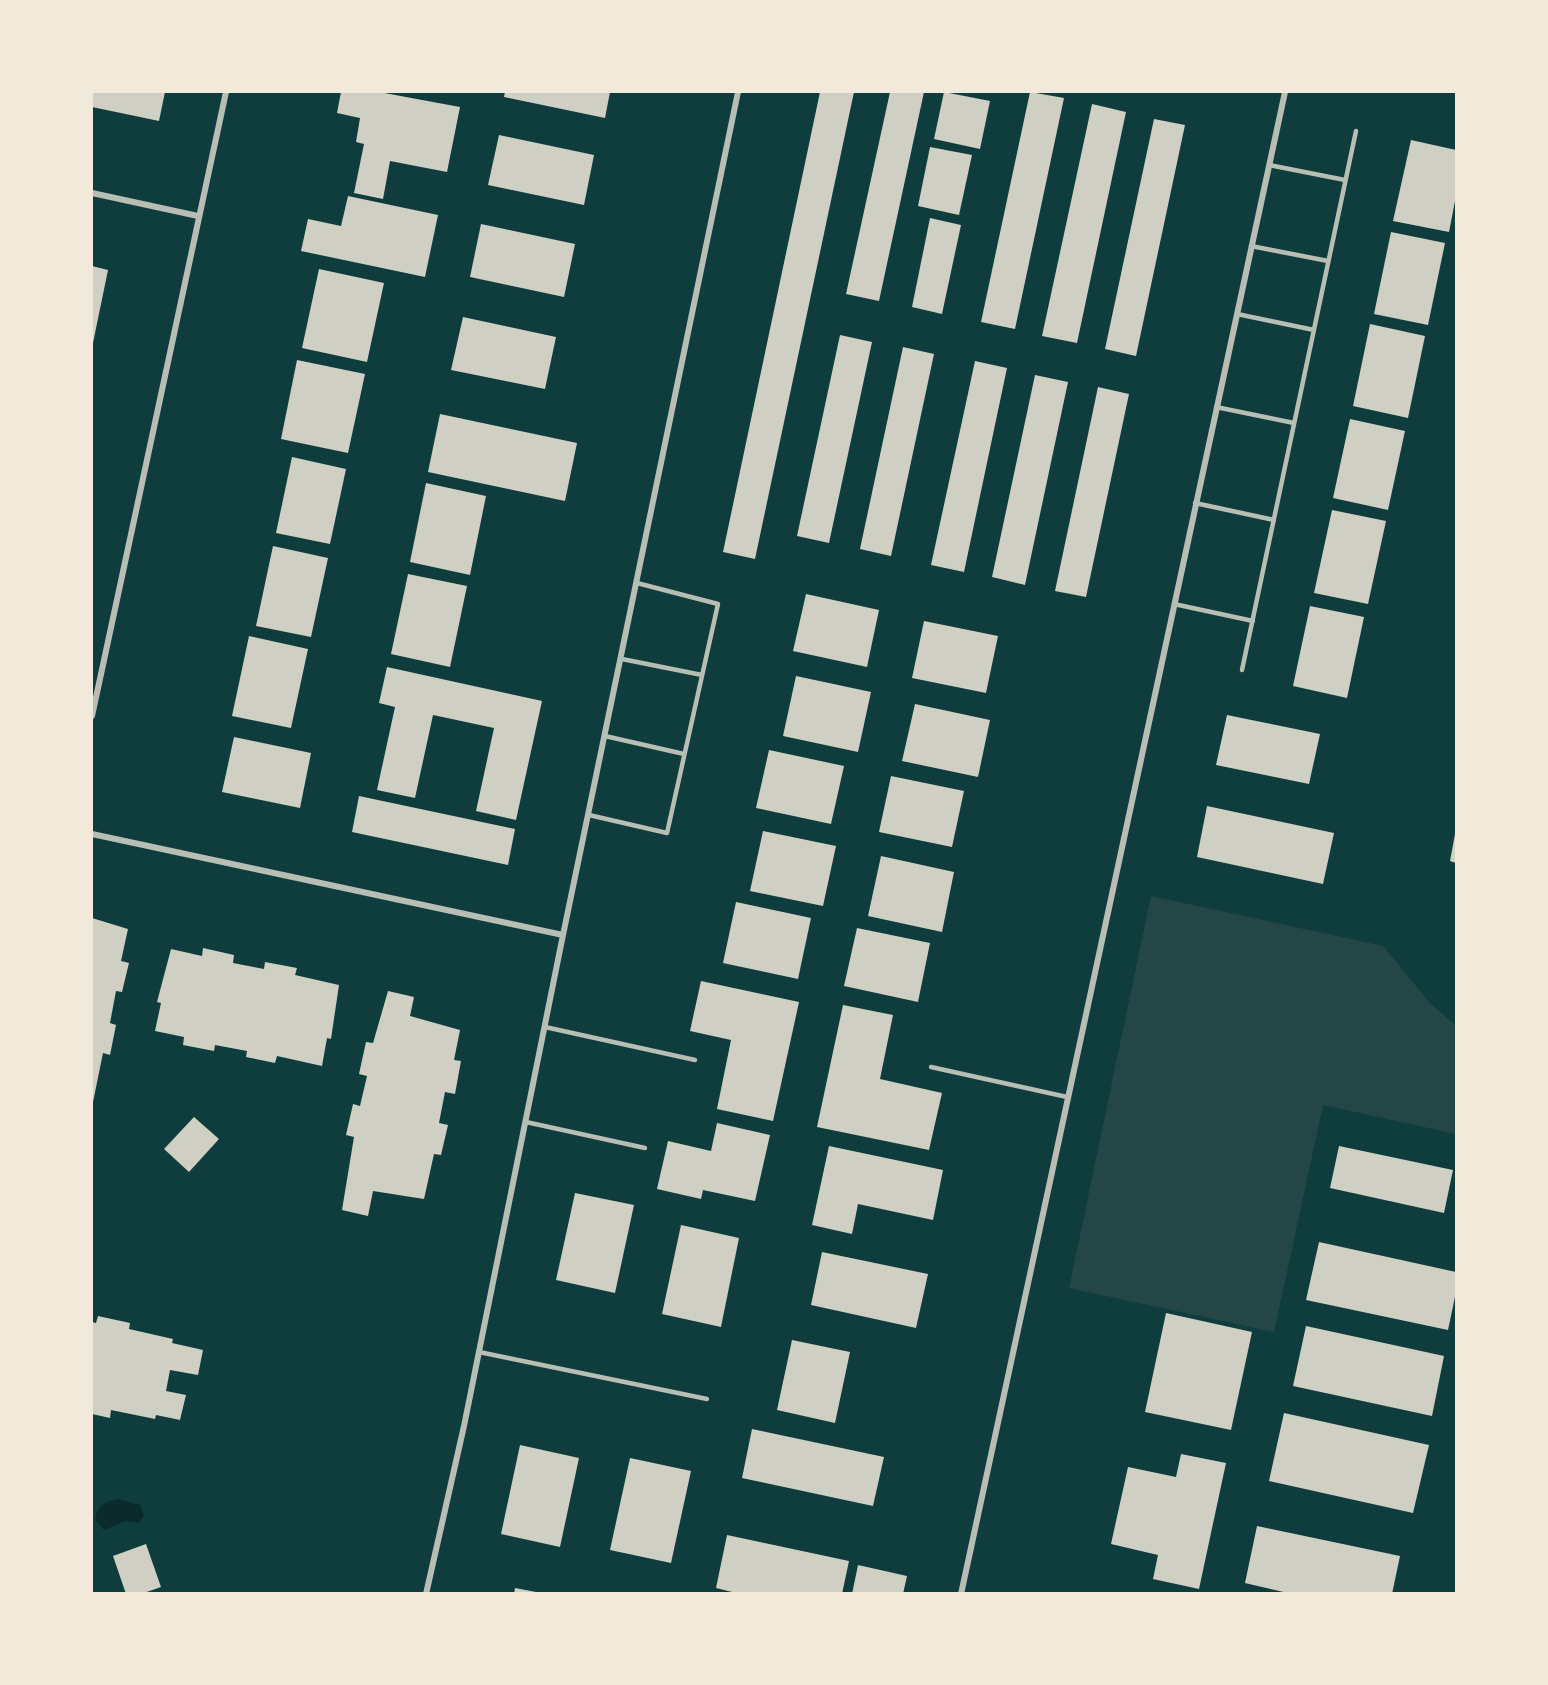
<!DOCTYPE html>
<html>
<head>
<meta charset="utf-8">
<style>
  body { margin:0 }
  #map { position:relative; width:1548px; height:1685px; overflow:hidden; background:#0f3d3e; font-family:"Space Grotesk",sans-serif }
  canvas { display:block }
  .frame { position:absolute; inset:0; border:93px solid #f1e9da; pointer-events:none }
</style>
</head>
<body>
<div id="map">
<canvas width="1548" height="1685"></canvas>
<div class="frame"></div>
</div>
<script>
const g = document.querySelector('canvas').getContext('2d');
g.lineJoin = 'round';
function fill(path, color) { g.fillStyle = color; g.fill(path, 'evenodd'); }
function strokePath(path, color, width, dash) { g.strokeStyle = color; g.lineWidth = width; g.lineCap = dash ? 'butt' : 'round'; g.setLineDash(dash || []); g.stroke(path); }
fill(new Path2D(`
  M1151,896L1383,946L1430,1003L1456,1026V1134L1323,1105L1274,1332L1069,1288Z`), '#244646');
fill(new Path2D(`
  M118,1499L140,1505L144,1515L139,1523L125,1521L104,1530L95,1519C98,1505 105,1502 118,1499Z`), '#0a2a2b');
fill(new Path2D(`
  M92,92H165L159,121L92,107Z
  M341,92H379L460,107L447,172L390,161L383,199L354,193L364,144L356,142L360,118L337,113Z
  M505,92H610L605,118L504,97Z
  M820,92H854L755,559L723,552Z
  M890,92H924L879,301L846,294Z
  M944,92L990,101L980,149L934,139Z
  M1030,92L1064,98L1015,329L981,322Z
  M1092,104L1126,112L1077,343L1042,336Z
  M1154,119L1185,125L1136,356L1105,349Z
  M499,135L594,155L584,205L488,185Z
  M1411,140L1456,150V196L1449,232L1393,221Z
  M930,147L972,155L959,215L918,206Z
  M348,196L438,215L425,277L301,251L308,219L341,226Z
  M930,218L961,225L942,314L912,307Z
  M481,224L575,244L564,297L470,277Z
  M1391,232L1445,243L1428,325L1374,314Z
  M92,266L108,270L93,343L92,342Z
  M319,269L384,283L367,362L302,348Z
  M463,317L556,337L545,389L451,370Z
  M1370,324L1425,336L1408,418L1353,406Z
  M840,335L872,342L829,543L797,536Z
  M903,347L934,354L891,556L860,549Z
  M297,360L365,374L348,453L281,439Z
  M975,361L1007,368L964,572L931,565Z
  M1035,375L1068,382L1025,585L992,577Z
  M1098,387L1129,394L1086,597L1055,591Z
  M440,414L577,443L565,501L428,472Z
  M1350,419L1405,431L1388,510L1333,498Z
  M292,457L346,469L330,544L276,533Z
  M426,483L486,496L470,575L410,562Z
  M1332,510L1386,521L1368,604L1314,593Z
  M273,546L328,558L311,637L256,626Z
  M408,574L467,586L450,667L391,654Z
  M806,594L879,610L867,667L793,651Z
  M1310,606L1364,617L1347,698L1293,686Z
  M924,621L998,636L986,693L912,678Z
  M249,636L308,649L291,728L232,716Z
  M387,667L542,701L516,820L476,811L494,728L433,715L415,798L377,790L395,707L379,703Z
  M796,676L871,692L858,752L783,736Z
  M915,704L990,720L978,777L902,761Z
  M1227,715L1320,734L1309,784L1216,765Z
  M234,737L311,753L300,808L222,792Z
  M769,750L844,766L831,824L756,808Z
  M891,776L964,791L952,847L879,832Z
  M359,796L515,829L508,865L352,832Z
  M1207,806L1334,833L1323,884L1197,857Z
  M763,831L836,846L823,906L750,891Z
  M1455,834H1456V863L1450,861Z
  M881,856L954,872L942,932L868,916Z
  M736,902L811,918L798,979L723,963Z
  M92,918L128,929L121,961L129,963L122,992L116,991L110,1023L116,1025L110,1055L103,1053L93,1102Z
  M857,928L930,943L918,1002L844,986Z
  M203,948L234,955L233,963L264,969L265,962L297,968L295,975L339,985L331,1039L327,1038L322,1066L277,1056L275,1063L246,1057L247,1051L215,1045L214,1051L183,1045L184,1037L155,1031L161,1003L157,1002L171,949L202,956Z
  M701,981L799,1002L773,1121L717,1109L731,1040L690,1031Z
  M388,991L414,997L410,1016L460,1030L454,1060L461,1061L455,1094L445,1092L439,1123L448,1125L441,1155L434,1154L424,1199L373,1191L368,1216L342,1210L354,1137L346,1135L353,1104L360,1106L367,1076L359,1074L366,1042L373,1043Z
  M843,1005L893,1015L880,1079L942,1093L929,1150L817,1127Z
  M194,1117L219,1139L189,1172L164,1149Z
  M717,1123L770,1135L755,1201L703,1190L701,1199L657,1189L668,1141L711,1151Z
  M829,1146L943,1170L933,1220L858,1204L852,1234L812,1225Z
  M1339,1146L1453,1170L1444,1213L1330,1188Z
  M575,1193L634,1205L615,1293L556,1280Z
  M681,1225L739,1238L721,1327L662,1314Z
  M1319,1242L1456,1272V1292L1448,1330L1306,1300Z
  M822,1252L928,1274L916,1328L811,1305Z
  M1166,1313L1252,1332L1231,1430L1145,1412Z
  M98,1316L130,1323L129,1329L173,1339L172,1343L203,1350L198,1375L170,1370L166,1391L186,1395L180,1420L156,1415L155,1419L111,1410L110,1418L92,1414V1322L96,1323Z
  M1306,1326L1444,1356L1432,1416L1293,1386Z
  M792,1340L850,1352L835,1423L777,1410Z
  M1284,1413L1429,1445L1413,1513L1269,1481Z
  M752,1429L884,1457L873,1506L742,1478Z
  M520,1445L579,1458L560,1547L501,1534Z
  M1181,1454L1226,1463L1199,1589L1153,1579L1158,1555L1111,1544L1128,1467L1176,1477Z
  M630,1458L691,1471L671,1563L610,1550Z
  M1257,1526L1400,1556L1392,1594H1292L1245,1583Z
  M727,1535L849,1561L842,1594H740L716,1588Z
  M146,1544L161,1587L141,1594H126L113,1556Z
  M858,1565L907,1576L903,1594H852Z
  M515,1588L536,1592L535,1594H514Z`), '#cfcfc3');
strokePath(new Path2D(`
  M1269,165L1345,180
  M1251,246L1328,261
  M1237,314L1314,330
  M1216,407L1294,423
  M1195,503L1274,520
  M1174,604L1253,621
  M622,659L702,675
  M1242,670L1356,131
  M605,736L684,754
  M589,815L667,833L718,604L637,583
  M545,1027L695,1060
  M931,1067L1067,1097
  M526,1122L645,1148
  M479,1352L707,1399`), '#b8beb3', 4.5);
strokePath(new Path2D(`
  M92,193L198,216
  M92,716L226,92
  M92,834L563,935
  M426,1594L464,1426L563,935L738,92
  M961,1594L1285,92`), '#b8beb3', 6);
</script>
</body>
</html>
